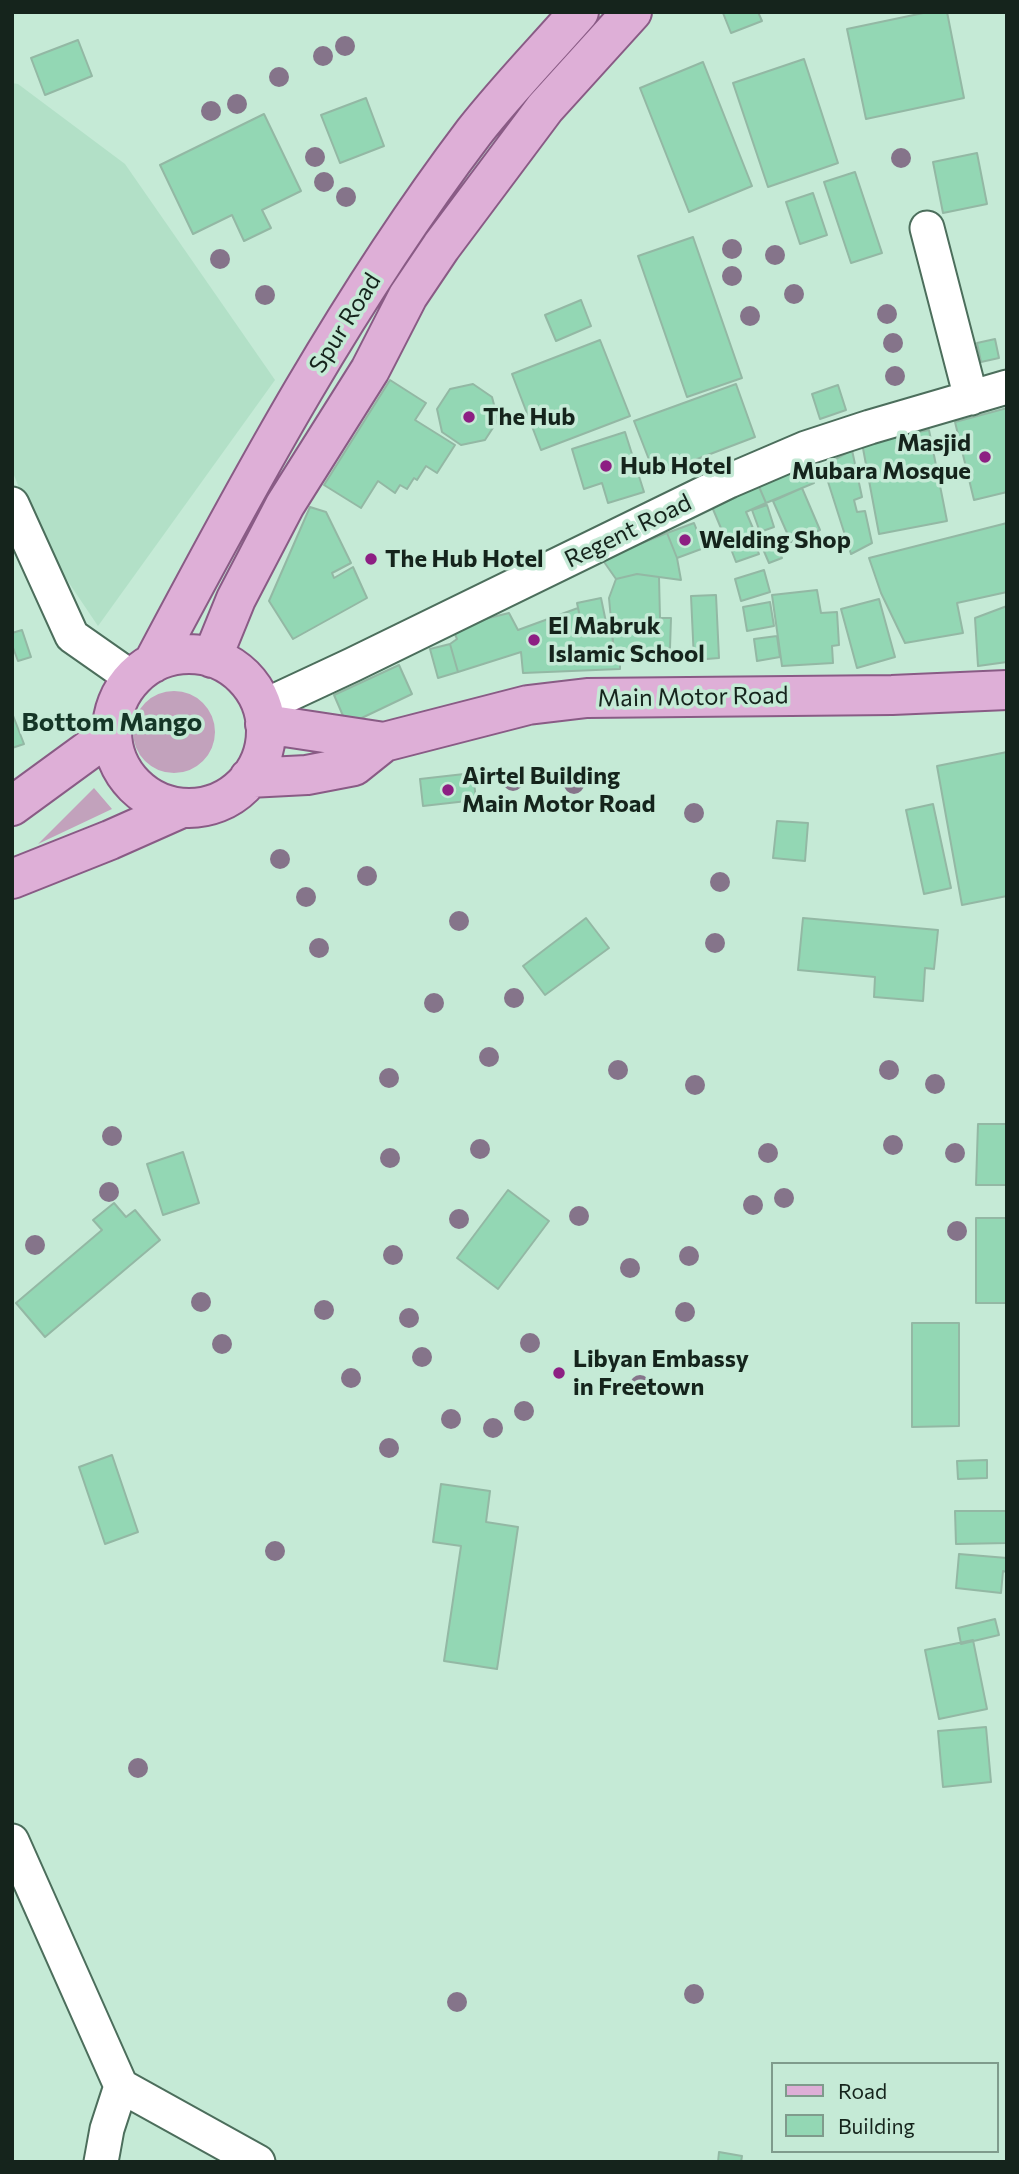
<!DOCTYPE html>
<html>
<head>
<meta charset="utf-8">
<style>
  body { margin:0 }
  #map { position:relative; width:1019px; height:2174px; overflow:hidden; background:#c5ead6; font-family:Commissioner,sans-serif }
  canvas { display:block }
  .frame { position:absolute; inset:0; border:14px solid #15241c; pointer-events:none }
  .legend { position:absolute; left:771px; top:2062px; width:228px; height:91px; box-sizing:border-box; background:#c5ead6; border:2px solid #7f9b8c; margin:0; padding:9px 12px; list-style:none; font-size:21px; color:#15241c }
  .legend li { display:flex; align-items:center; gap:14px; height:35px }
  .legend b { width:35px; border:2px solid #7f9b8c }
</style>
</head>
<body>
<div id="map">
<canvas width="1019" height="2174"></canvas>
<div class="frame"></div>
<ul class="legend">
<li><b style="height:9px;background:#deafd7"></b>Road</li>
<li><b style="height:19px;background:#93d7b4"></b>Building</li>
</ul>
</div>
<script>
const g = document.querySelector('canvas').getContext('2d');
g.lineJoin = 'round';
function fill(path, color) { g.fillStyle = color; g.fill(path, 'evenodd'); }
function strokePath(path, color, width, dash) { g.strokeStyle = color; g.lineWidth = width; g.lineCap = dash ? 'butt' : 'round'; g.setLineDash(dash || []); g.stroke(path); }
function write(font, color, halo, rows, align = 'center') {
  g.font = font + ' Commissioner,sans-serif'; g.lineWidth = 7; g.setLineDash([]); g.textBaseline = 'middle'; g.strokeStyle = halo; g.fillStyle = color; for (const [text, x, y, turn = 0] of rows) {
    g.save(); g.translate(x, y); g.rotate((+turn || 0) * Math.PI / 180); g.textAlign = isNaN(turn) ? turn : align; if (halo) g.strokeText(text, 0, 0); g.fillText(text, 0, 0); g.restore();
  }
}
fill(new Path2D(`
  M12,83L18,84L125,164L275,380L98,626L38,537L12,470Z`), '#b2e0c7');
fill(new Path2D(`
  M133 732a41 41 0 1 1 82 0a41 41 0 1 1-82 0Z
  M94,788L112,809L38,844Z`), '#c2a2bc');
const building = new Path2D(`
  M726,12H758L762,21L731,33L723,13Z
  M928,12H947L964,98L866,119L847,29Z
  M78,40L92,76L45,95L31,58Z
  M804,59L838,163L768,187L733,83Z
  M703,62L752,186L689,212L640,88Z
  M366,98L384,146L340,163L321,115Z
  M264,114L301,191L262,210L271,228L244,241L232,215L193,234L160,165Z
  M977,153L987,204L943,213L933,162Z
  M855,172L882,253L851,263L824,182Z
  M813,193L827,235L800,244L786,202Z
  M693,237L742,378L687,397L638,256Z
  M581,300L591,326L556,341L545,315Z
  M995,339L999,358L981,362L977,343Z
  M600,340L630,416L541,450L512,374Z
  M390,380L426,403L415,420L455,445L437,473L426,466L417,480L414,478L407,489L400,485L395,493L378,481L361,508L324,485Z
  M473,384L492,397L498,420L485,440L461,445L442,432L437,409L450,389Z
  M736,384L755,437L655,475L634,421Z
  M838,385L846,410L820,419L812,394Z
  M1007,408V492L974,500L955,422Z
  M929,430L947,521L879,534L862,443Z
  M625,432L644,492L608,503L602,483L584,489L572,449Z
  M852,450L862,497L854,500L857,512L865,511L872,543L851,554L823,466Z
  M806,461L814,483L766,503L757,482Z
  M757,482L766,503L746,512L755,533L728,545L710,502Z
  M802,488L820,530L791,542L773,501Z
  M767,505L774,527L760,532L752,510Z
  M310,507L326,512L351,563L332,573L334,578L353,567L367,598L293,639L269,601Z
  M694,523L704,548L677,558L667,533Z
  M1007,523V592L957,603L963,633L905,643L881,593L869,558Z
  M667,533L677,558L681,580L637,574L616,579L602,559Z
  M772,537L782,558L769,563L760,542Z
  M754,541L759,554L736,562L731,549Z
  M764,570L770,592L741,601L735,579Z
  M637,574L659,577L660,618H671L670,648L614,652L609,598L616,579Z
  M817,590L821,613L837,612L839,645L832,646L833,663L782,666L772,595Z
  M716,595L719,658L694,660L691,596Z
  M601,598L607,627L583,631L577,603Z
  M879,599L895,657L857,668L841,609Z
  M770,602L774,626L747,631L743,607Z
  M1007,606V662L978,666L975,618Z
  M578,608L583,631L611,625L614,652H620V669L523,673L521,652L458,672L450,644L457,639L452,627L509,613L518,630Z
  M22,630L31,657L18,661L12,645V633Z
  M777,636L780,657L757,661L754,639Z
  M450,644L458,672L438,678L430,649Z
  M399,665L412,694L347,725L334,695Z
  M12,713L24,744L12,748Z
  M1007,752V896L962,905L937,766Z
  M473,773L476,800L423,806L420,779Z
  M933,804L951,888L924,894L906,810Z
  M777,821L808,823L805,861L773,858Z
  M586,918L609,948L545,995L523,966Z
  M803,918L938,930L934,969L925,968L923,1001L874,997L875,977L798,970Z
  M978,1124H1007V1185H976Z
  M183,1152L199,1203L163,1215L147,1164Z
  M508,1190L549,1221L498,1289L457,1258Z
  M114,1203L126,1217L135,1210L160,1240L45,1337L16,1303L102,1230L93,1220Z
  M976,1218H1007V1303H976Z
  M912,1323H959V1426L912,1427Z
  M112,1455L138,1532L105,1544L79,1467Z
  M987,1460V1478L958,1479L957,1461Z
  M441,1484L490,1491L486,1522L518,1527L497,1669L444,1661L461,1546L433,1542Z
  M955,1511H1007V1543L956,1544Z
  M959,1554L1007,1558V1572L1003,1571L1001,1593L956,1588Z
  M995,1619L999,1635L961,1644L958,1628Z
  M973,1640L987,1709L939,1719L925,1650Z
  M986,1727L991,1782L943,1787L938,1731Z
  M719,2152L742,2156L741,2162H718Z`);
fill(building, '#93d7b4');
strokePath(building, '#93b8a4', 2);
const minor = new Path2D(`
  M927,228L971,398
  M12,504L72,636L132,678
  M262,707L352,665L729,481L806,448L870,427L1007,387
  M12,1841L121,2086L107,2129L101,2162
  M121,2086L258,2162`);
const major = new Path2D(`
  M112 731a77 77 0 1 1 154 0a77 77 0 1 1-154 0Z
  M212,658L236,599L285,505L370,370L408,296L441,247L545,108L632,12
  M153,663C250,480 349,297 474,132C507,90 544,52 579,12
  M265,724L384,742L528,705L587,698L892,695L1007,690
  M249,778L307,775L354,766L384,742
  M12,806L112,733
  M12,879L110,840L182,808`);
strokePath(minor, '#4c6e5c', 37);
strokePath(major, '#895b85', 42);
strokePath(minor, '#fff', 33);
strokePath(major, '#deafd7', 38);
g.fillStyle = '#85748a';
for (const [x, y] of [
  [345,46],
  [323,56],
  [279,77],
  [237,104],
  [211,111],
  [315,157],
  [901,158],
  [324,182],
  [346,197],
  [732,249],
  [775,255],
  [220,259],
  [732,276],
  [794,294],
  [265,295],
  [887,314],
  [750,316],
  [893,343],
  [895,376],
  [513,781],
  [574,784],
  [694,813],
  [280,859],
  [367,876],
  [720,882],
  [306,897],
  [459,921],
  [715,943],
  [319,948],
  [514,998],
  [434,1003],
  [489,1057],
  [618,1070],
  [889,1070],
  [389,1078],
  [935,1084],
  [695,1085],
  [112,1136],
  [893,1145],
  [480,1149],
  [768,1153],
  [955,1153],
  [390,1158],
  [109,1192],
  [784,1198],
  [753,1205],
  [579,1216],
  [459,1219],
  [957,1231],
  [35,1245],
  [393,1255],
  [689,1256],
  [630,1268],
  [201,1302],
  [324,1310],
  [685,1312],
  [409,1318],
  [530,1343],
  [222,1344],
  [422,1357],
  [351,1378],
  [640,1385],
  [524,1411],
  [451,1419],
  [493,1428],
  [389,1448],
  [275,1551],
  [138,1768],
  [694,1994],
  [457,2002]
]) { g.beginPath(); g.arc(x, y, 10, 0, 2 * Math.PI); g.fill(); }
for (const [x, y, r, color] of [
  [469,417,7,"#8d1f83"],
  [985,457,7,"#8d1f83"],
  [606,466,7,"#8d1f83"],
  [685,540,7,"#8d1f83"],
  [371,559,7,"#8d1f83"],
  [534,640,7,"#8d1f83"],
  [448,790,7,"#8d1f83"],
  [559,1373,7,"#8d1f83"]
]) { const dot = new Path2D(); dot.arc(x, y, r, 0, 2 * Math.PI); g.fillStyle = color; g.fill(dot); strokePath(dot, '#c5ead6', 2.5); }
write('24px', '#15241c', '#c5ead6', [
  ["Spur Road",345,323,-58],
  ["Regent Road",628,531,-26],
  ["Main Motor Road",693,697,-1]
]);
write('bold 24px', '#15241c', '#c5ead6', [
  ["The Hub",483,417],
  ["Masjid",971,443,"right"],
  ["Mubara Mosque",971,471,"right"],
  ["Hub Hotel",620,466],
  ["Welding Shop",699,540],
  ["The Hub Hotel",385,559],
  ["El Mabruk",548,626],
  ["Islamic School",548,654],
  ["Airtel Building",462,776],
  ["Main Motor Road",462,804],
  ["Libyan Embassy",573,1359],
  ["in Freetown",573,1387]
], 'left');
write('bold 26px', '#153627', '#c5ead6', [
  ["Bottom Mango",112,722]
]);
</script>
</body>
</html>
